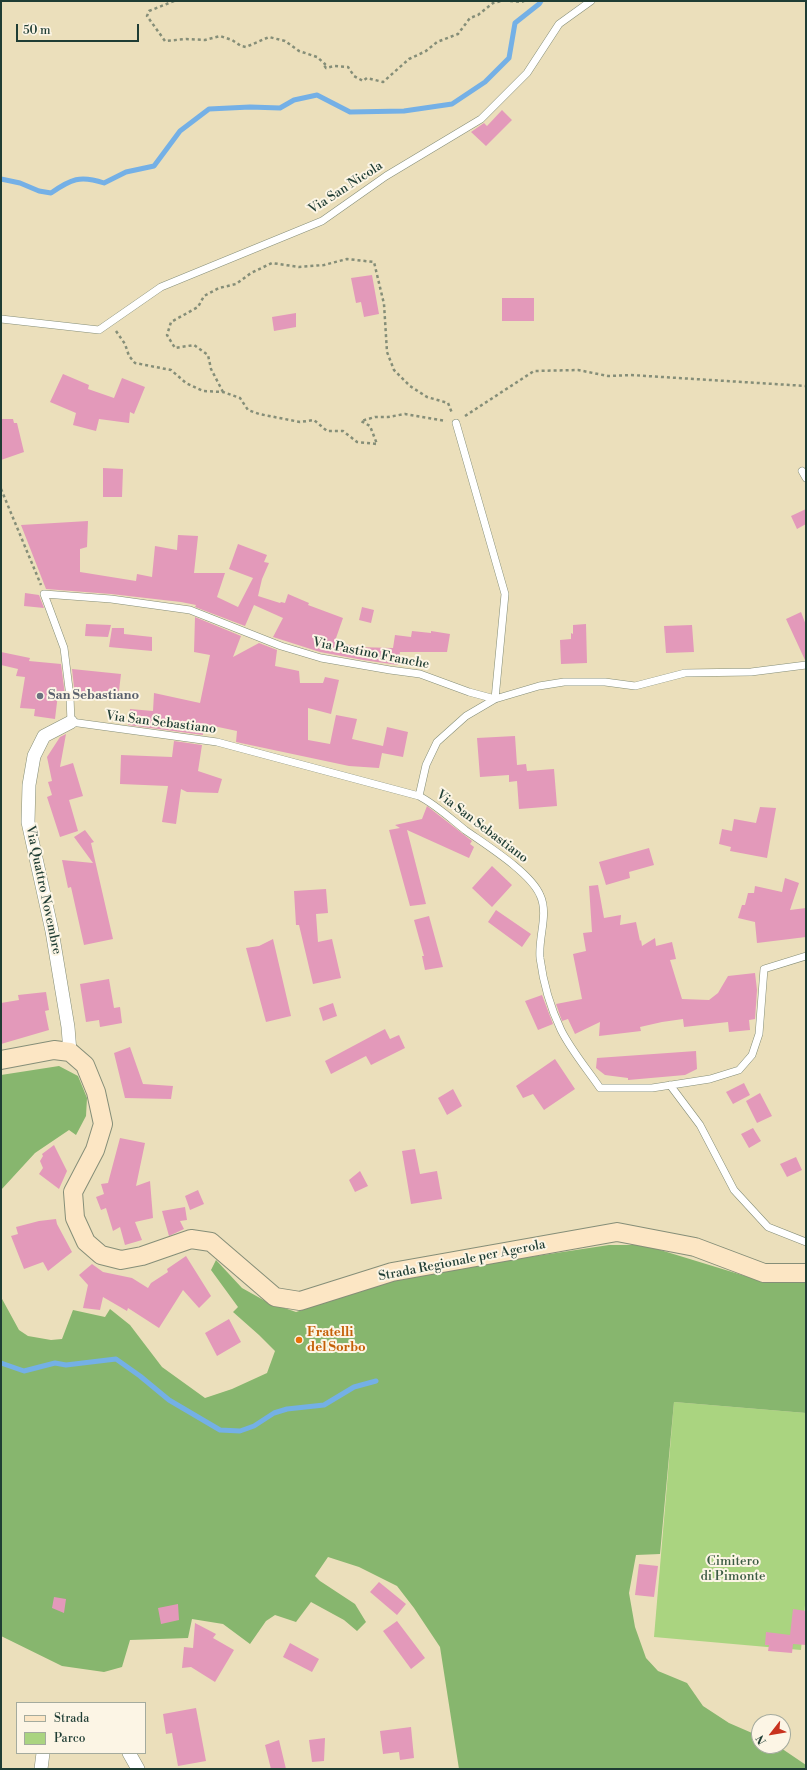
<!DOCTYPE html>
<html>
<head>
<meta charset="utf-8">
<style>
  body { margin:0 }
  #map { position:relative; width:807px; height:1770px; overflow:hidden; background:#ebdfbb; font-family:"Libre Bodoni",serif }
  canvas { display:block }
  .frame { position:absolute; inset:0; border:2px solid #1f3d34; pointer-events:none }
  .legend { position:absolute; left:16px; top:1702px; width:130px; height:52px; box-sizing:border-box; background:#fcf5e5; border:1px solid #a4ab9e; margin:0; padding:5px 7px; list-style:none; font-size:12px; color:#1f3d34 }
  .legend li { display:flex; align-items:center; gap:8px; height:20px }
  .legend b { width:20px; border:1px solid #a4ab9e }
  .north { position:absolute; left:751px; top:1714px; width:40px; height:40px; box-sizing:border-box; background:#fcf5e5; border:1px solid #a4ab9e; border-radius:50%; rotate:239deg; font-size:11px; font-weight:700; line-height:16px; text-align:center; color:#1f3d34 }
  .north::after { content:''; display:block; margin:auto; width:14px; height:18px; background:#c8321e; clip-path:polygon(50% 0,100% 100%,50% 72%,0 100%) }
  .scale { position:absolute; left:16px; top:24px; width:123px; height:18px; box-sizing:border-box; border:2px solid #1f3d34; border-top:0; padding-left:5px; font-size:12px; line-height:14px; white-space:nowrap; color:#1f3d34; -webkit-text-stroke:3px #fcf5e5; paint-order:stroke }
</style>
</head>
<body>
<div id="map">
<canvas width="807" height="1770"></canvas>
<div class="frame"></div>
<ul class="legend">
<li><b style="height:5px;background:#fce6c4"></b>Strada</li>
<li><b style="height:11px;background:#aad480"></b>Parco</li>
</ul>
<div class="north">N</div>
<div class="scale">50 m</div>
</div>
<script>
const g = document.querySelector('canvas').getContext('2d');
g.lineJoin = 'round';
function fill(path, color) { g.fillStyle = color; g.fill(path, 'evenodd'); }
function strokePath(path, color, width, dash) { g.strokeStyle = color; g.lineWidth = width; g.lineCap = dash ? 'butt' : 'round'; g.setLineDash(dash || []); g.stroke(path); }
function write(font, color, halo, rows, align = 'center') {
  g.font = font + ' "Libre Bodoni",serif'; g.lineWidth = 4; g.setLineDash([]); g.textBaseline = 'middle'; g.strokeStyle = halo; g.fillStyle = color; for (const [text, x, y, turn = 0] of rows) {
    g.save(); g.translate(x, y); g.rotate((+turn || 0) * Math.PI / 180); g.textAlign = isNaN(turn) ? turn : align; if (halo) g.strokeText(text, 0, 0); g.fillText(text, 0, 0); g.restore();
  }
}
fill(new Path2D(`
  M674,1402L806,1413V1594L801,1650L654,1637Z`), '#aad480');
fill(new Path2D(`
  M59,1066L78,1076L87,1098L86,1116L76,1135L69,1130L35,1153L1,1190V1075Z
  M609,1245H644L755,1279L806,1281V1413L674,1402L660,1554L636,1555L629,1593L635,1627L646,1658L658,1671L687,1683L703,1706L729,1723L759,1736V1746H778L806,1765V1769H459L440,1647L414,1608L397,1586L359,1567L328,1557L315,1576L320,1581L355,1604L366,1622L357,1631L344,1620L311,1602L296,1622L275,1615L266,1621L250,1644L223,1624L192,1619L188,1638L130,1640L122,1667L104,1672L62,1666L1,1636V1297L19,1330L28,1336L51,1340L62,1339L73,1310L105,1317L110,1309L130,1325L162,1367L205,1398L232,1389L267,1373L275,1351L259,1335L233,1312L238,1307L211,1270L216,1260L242,1288L267,1302L296,1312L333,1300L391,1278Z`), '#87b66e');
strokePath(new Path2D(`
  M1,179L20,183L39,191L51,193C71,179 80,175 104,183L126,172L154,166L180,131L209,109L250,107L280,108L294,100L317,95L350,112L404,111L452,104L485,82L509,58L515,23L539,4L541,1
  M1,1363L24,1371L55,1363L66,1365L116,1359L140,1376L169,1400L220,1430L240,1431L254,1426L274,1413L287,1409L324,1405L354,1387L376,1381`), '#74b0e6', 5);
fill(new Path2D(`
  M502,110L512,120L486,146L471,132L484,123L487,126Z
  M372,275L379,314L364,317L361,302L356,303L351,278Z
  M502,298H534V321H502Z
  M296,313V327L274,331L272,317Z
  M63,374L89,385L88,389L114,398L122,378L145,387L134,414L130,412L129,423L99,419L96,431L73,425L76,413L50,402Z
  M1,419H13L14,423H17L24,452L1,460Z
  M103,468L123,469L122,497H103Z
  M806,509V524L797,529L791,516Z
  M88,521L87,547L80,549V572L136,581L137,574L152,577L155,546L177,550L178,535L198,536L194,573H225L217,597L238,607L253,578L229,569L238,544L267,555L264,562L269,563L262,579L258,596L280,603L281,602L285,603L288,594L309,603L308,605L343,618L335,641L356,647L393,648L395,635L411,637L412,631L431,633V631L450,634L447,652H400L398,665L363,660L320,652L273,637L283,618L254,605L245,626L195,607L196,605L181,602L111,594L46,589L21,525Z
  M25,593L39,595L44,608L24,606Z
  M362,607L374,610L371,623L359,620Z
  M801,612L806,625V660H805L786,619Z
  M195,617L241,636L233,657L259,643L277,650L275,666L299,671L300,683H323L325,677L339,680L331,714L308,708V740L330,744L336,715L357,719L352,739L383,746L387,727L408,732L403,757L382,753L379,768L349,766L236,742L237,731L204,724L203,735L128,725L130,709L153,711L154,693L200,703L210,655L194,652Z
  M86,624L111,625L108,637L85,636Z
  M586,624L587,663L561,664L560,640L571,639V633L573,634V625Z
  M692,625L694,652L666,653L664,626Z
  M112,628H124V634L152,637V651L109,647Z
  M1,652L30,658L29,661L61,664L65,695L58,694L55,719L34,716L35,709L20,708L25,677L16,676L18,669L1,665Z
  M72,669L121,674L118,699L75,696Z
  M66,734L60,767L73,763L83,796L69,800L78,831L60,837L47,797L52,795L48,782L52,781L47,757L60,737Z
  M515,736L517,765L526,764L527,771L554,769L557,806L519,809L517,781L509,782V775L480,777L477,738Z
  M174,741L202,745L198,771L222,779L218,793L187,792L181,789L176,824L162,822L168,786L120,784L121,755L172,757Z
  M427,806L472,841L470,844L474,847L469,858L407,830L426,904L410,906L389,830L400,828L395,825L422,819Z
  M760,807L776,808L767,858L730,851L731,847L719,844L722,829L732,831L734,819L756,823Z
  M85,830L94,842L91,843L113,939L84,945L71,887L68,888L62,860L93,863L74,837Z
  M649,848L654,865L629,872L630,878L606,885L599,862Z
  M492,866L512,885L492,907L472,888Z
  M785,878L799,883L790,910L806,908V937L757,943L755,922L738,918L742,905H745L748,893H754L755,886L782,892Z
  M598,885L604,918L621,915L620,925L636,922L640,941L641,940L642,946L655,938L656,946L672,942L676,959L670,960L682,999L709,1000L718,993L728,976L755,973L757,990L755,1019L749,1020L750,1030L729,1032L728,1022L684,1027L683,1019L662,1022L640,1027L641,1031L599,1036L600,1022L575,1034L568,1019L562,1021L556,1004L582,999L573,954L586,951L583,933L592,932L589,886Z
  M326,889L328,913L316,914L318,942L332,939L341,978L313,984L299,925H296L294,891Z
  M496,910L531,934L522,947L488,922Z
  M429,916L443,967L425,970L422,956H424L414,920Z
  M273,939L291,1016L266,1022L246,948L259,946Z
  M109,979L114,1008L120,1007L122,1023L100,1027L99,1020L86,1022L80,984Z
  M46,992L49,1010L45,1011L49,1030L1,1044V1003L19,1000L18,995Z
  M542,995L553,1024L538,1030L525,1001Z
  M333,1003L337,1016L323,1021L319,1008Z
  M385,1029L390,1039L399,1035L405,1048L371,1065L366,1056L331,1074L325,1061Z
  M130,1047L143,1084L173,1086L171,1099L125,1098L114,1053Z
  M696,1051L697,1069L685,1075L628,1080V1078L605,1075L596,1068L597,1058Z
  M555,1059L575,1089L544,1110L533,1094L523,1098L516,1086Z
  M744,1083L750,1095L733,1104L726,1092Z
  M453,1089L462,1106L447,1115L438,1098Z
  M760,1093L772,1116L757,1123L746,1101Z
  M753,1128L761,1141L749,1148L741,1134Z
  M120,1138L145,1143L136,1186L150,1181L153,1218L135,1222L142,1240L125,1245L120,1227L113,1231L106,1208L101,1210L96,1197L104,1194L101,1184L108,1183Z
  M54,1145L67,1171L59,1189L39,1174L43,1168L40,1161L43,1156L42,1154Z
  M415,1149L420,1174L437,1171L442,1199L411,1204L402,1151Z
  M796,1157L802,1170L787,1177L780,1164Z
  M360,1171L368,1186L355,1192L349,1180Z
  M198,1190L204,1204L190,1210L185,1196Z
  M185,1207L187,1220L180,1221L184,1229L169,1236L162,1211Z
  M56,1219L57,1224L72,1252L48,1271L43,1262L24,1269L11,1236L18,1234L16,1227L39,1221Z
  M186,1256L211,1296L199,1308L183,1290L159,1328L128,1308L127,1311L103,1297L100,1310L83,1308L88,1285L79,1275L92,1264L103,1272L132,1278L148,1288L151,1283L168,1272L167,1269Z
  M229,1319L241,1342L217,1356L205,1333Z
  M639,1564L658,1566L654,1597L635,1595Z
  M379,1582L406,1604L397,1615L370,1592Z
  M54,1597L66,1599L64,1613L52,1608Z
  M178,1604L179,1620L161,1624L158,1608Z
  M793,1609L806,1611V1645L793,1644L792,1653L768,1651L769,1645H765L766,1632L790,1635Z
  M397,1621L425,1658L411,1669L383,1631Z
  M195,1623L216,1634L213,1638L234,1650L215,1682L191,1667L182,1668L184,1647L193,1648Z
  M290,1643L319,1659L312,1672L283,1657Z
  M196,1708L206,1761L178,1766L172,1733L166,1734L163,1714Z
  M411,1727L414,1758L400,1760L399,1752L383,1754L380,1731Z
  M325,1738L324,1761L312,1762L309,1740Z
  M279,1740L286,1769H271L265,1745Z`), '#e399ba');
const lane = new Path2D(`
  M1,319L99,330L161,287L322,221L386,176L481,119L527,73L559,24L591,1
  M456,423L505,594L495,699
  M802,471L806,478
  M495,699L469,692L420,674L390,670L321,658L281,646L190,610L111,599L44,594L64,648L70,697L71,722L217,742L419,796C436,805 450,818 465,830C486,845 530,872 540,895C549,914 538,937 540,958C543,981 551,1009 561,1030C571,1050 587,1069 600,1088H652L710,1079L739,1070L752,1055L759,1034L764,969L806,956
  M419,796L426,765L437,742L466,716L495,699L539,686L564,682H605L635,686L685,673L751,672L806,665
  M670,1085L700,1125L734,1190L768,1227L806,1242`);
const street = new Path2D(`
  M70,1052L68,1027L52,931L28,822L29,785L34,756L44,736L71,722
  M129,1753L138,1769
  M41,1769L43,1753`);
const secondary = new Path2D(`
  M1,1060L54,1050L70,1052L85,1065L96,1092L103,1124L95,1150L73,1192L75,1218L86,1242L101,1255L121,1260L142,1256L191,1239L211,1242L275,1297L300,1301L392,1272L617,1232L695,1247L764,1273H806`);
strokePath(lane, '#858e78', 8);
strokePath(street, '#858e78', 14);
strokePath(secondary, '#858e78', 20);
strokePath(new Path2D(`
  M174,1L149,11L147,16L165,41L186,39L205,40L220,36L232,40L241,46L246,47L269,37L285,41L299,51L317,57L325,64H323L326,68L334,66L348,67L354,76L363,81L367,78L383,82L409,59L426,51L437,42L458,34L470,18L478,15L493,3L502,1
  M510,1L521,2L524,1
  M116,331L125,344L129,356L135,363L171,370L186,383L203,391L223,392L240,398L248,410L259,414L300,422L314,420L327,431H343L357,442L377,444L370,426L361,421L375,417H388L405,414L446,421
  M223,392L211,369L208,355L194,345L175,348L167,335L171,322L198,307L204,296L219,288L236,284L251,273L272,263L299,267L324,265L347,259L374,262L384,304L387,352L394,370L410,386L427,397L448,403L452,413
  M465,416L534,371L578,370L608,376L631,375L806,386
  M1,489L41,585`), '#858e78', 2.5, [3, 3]);
strokePath(lane, '#fff', 7);
strokePath(street, '#fff', 13);
strokePath(secondary, '#fce6c4', 18);
for (const [x, y, r, color] of [
  [40,696,4,"#6b7280"],
  [299,1340,4,"#e8710a"]
]) { const dot = new Path2D(); dot.arc(x, y, r, 0, 2 * Math.PI); g.fillStyle = color; g.fill(dot); strokePath(dot, '#fcf5e5', 1.5); }
write('13px', '#1f3d34', '#fcf5e5', [
  ["Via San Nicola",346,188,-33],
  ["Via Pastino Franche",371,654,11],
  ["Via San Sebastiano",161,723,7],
  ["Via San Sebastiano",482,827,37],
  ["Via Quattro Novembre",43,890,78],
  ["Strada Regionale per Agerola",462,1261,-11]
]);
write('bold 13px', '#5b616d', '#fcf5e5', [
  ["San Sebastiano",48,696]
], 'left');
write('bold 13px', '#c56008', '#fcf5e5', [
  ["Fratelli",307,1333],
  ["del Sorbo",307,1348]
], 'left');
write('13px', '#3b5b43', '#fcf5e5', [
  ["Cimitero",733,1562],
  ["di Pimonte",733,1577]
]);
</script>
</body>
</html>
